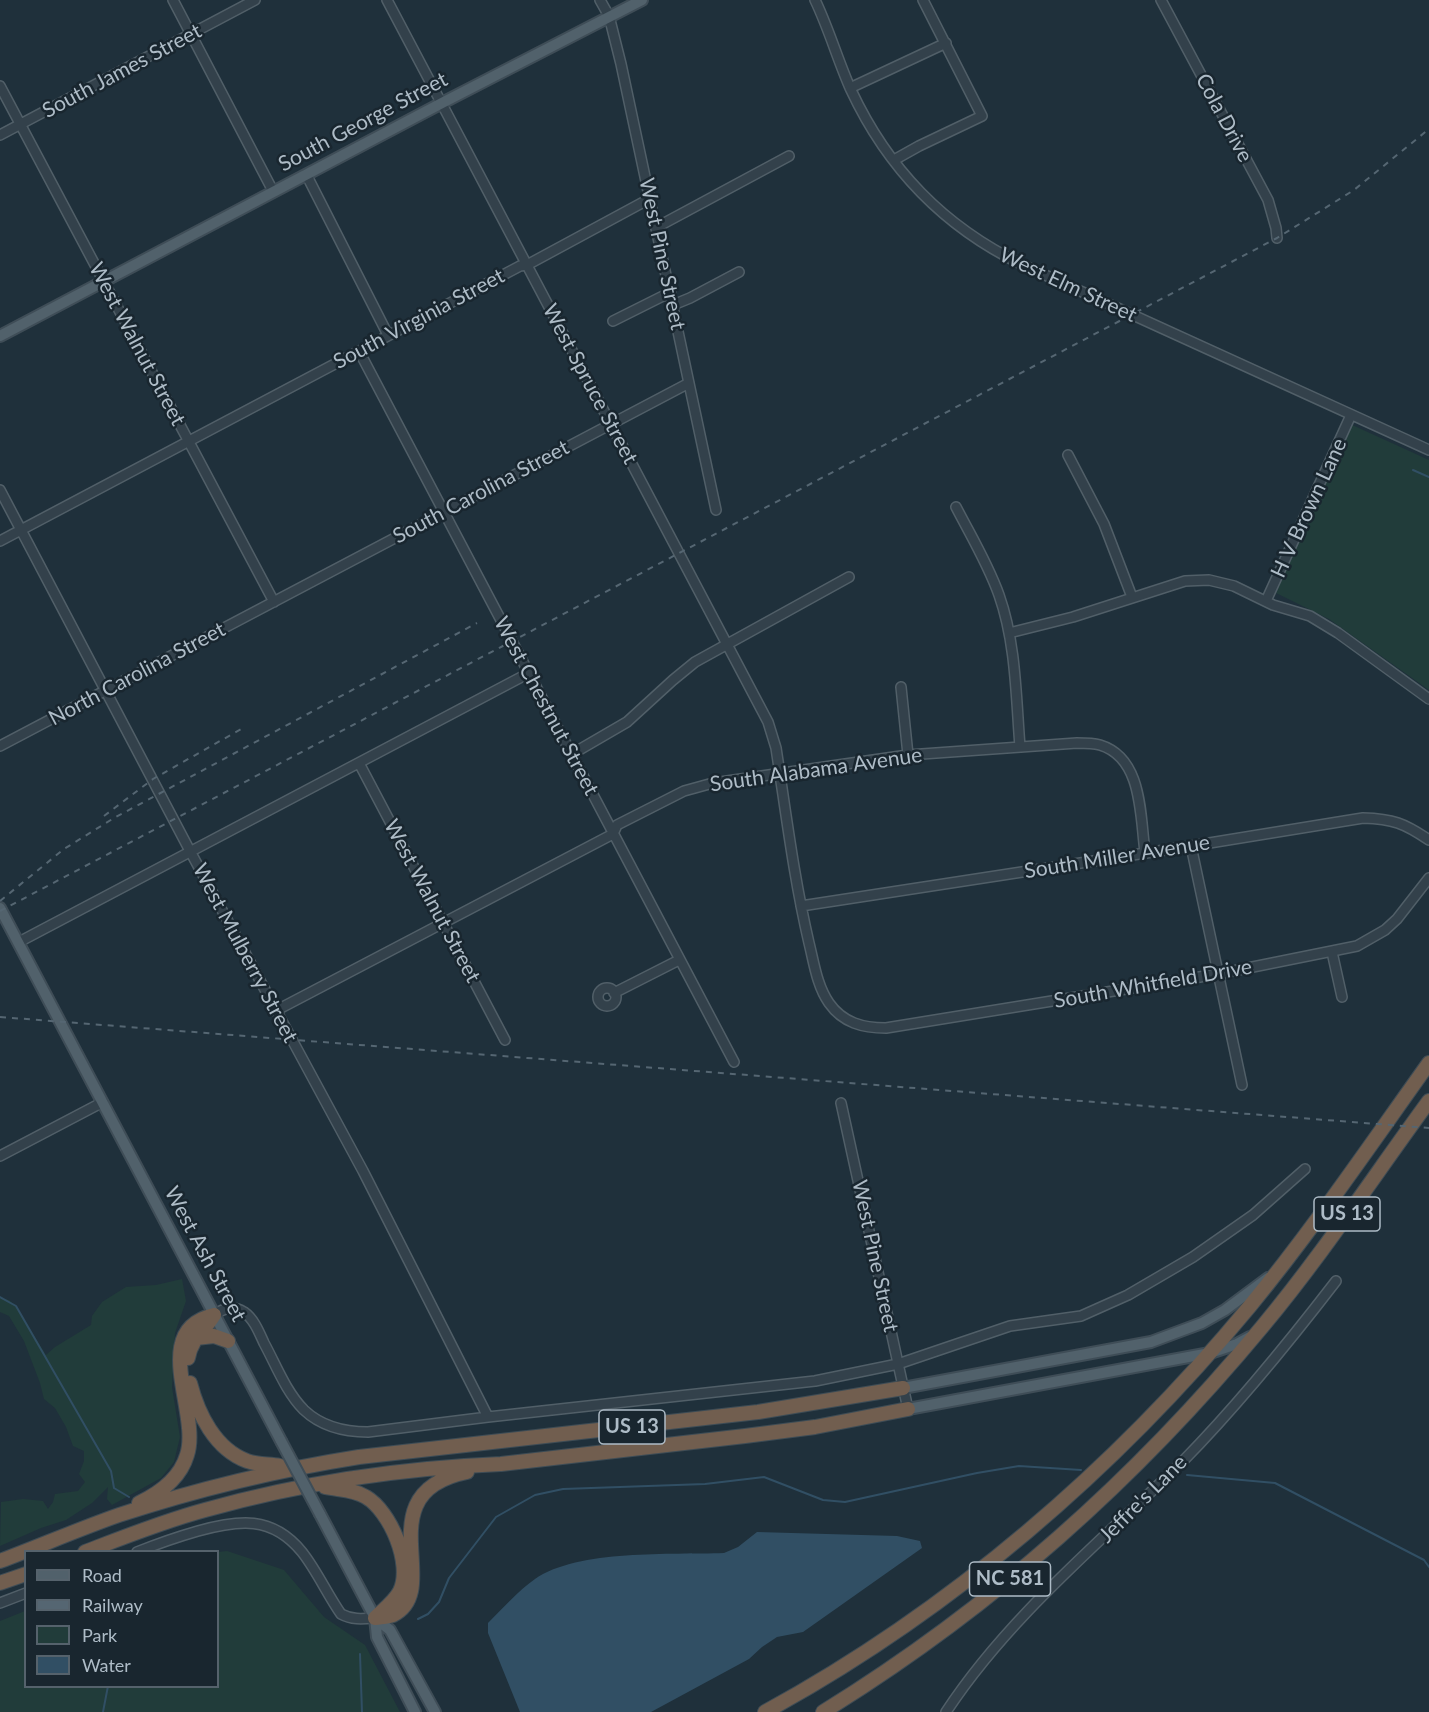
<!DOCTYPE html>
<html>
<head>
<meta charset="utf-8">
<style>
  body { margin:0 }
  #map { position:relative; width:1429px; height:1712px; overflow:hidden; background:#1f303b; font-family:Lato,sans-serif }
  canvas { display:block }
  .legend { position:absolute; left:24px; top:1550px; width:195px; height:138px; box-sizing:border-box; background:#19262f; border:2px solid #55626c; margin:0; padding:8px 10px; list-style:none; font-size:18px; color:#aebcc7 }
  .legend li { display:flex; align-items:center; gap:12px; height:30px }
  .legend b { width:30px; border:2px solid #55626c }
</style>
</head>
<body>
<div id="map">
<canvas width="1429" height="1712"></canvas>
<ul class="legend">
<li><b style="height:8px;background:#51616b"></b>Road</li>
<li><b style="height:8px;background:#556672"></b>Railway</li>
<li><b style="height:16px;background:#213c3a"></b>Park</li>
<li><b style="height:16px;background:#314f64"></b>Water</li>
</ul>
</div>
<script>
const g = document.querySelector('canvas').getContext('2d');
g.lineJoin = 'round';
function fill(path, color) { g.fillStyle = color; g.fill(path, 'evenodd'); }
function strokePath(path, color, width, dash) { g.strokeStyle = color; g.lineWidth = width; g.lineCap = dash ? 'butt' : 'round'; g.setLineDash(dash || []); g.stroke(path); }
function write(font, color, halo, rows, align = 'center') {
  g.font = font + ' Lato,sans-serif'; g.lineWidth = 5; g.setLineDash([]); g.textBaseline = 'middle'; g.strokeStyle = halo; g.fillStyle = color; for (const [text, x, y, turn = 0] of rows) {
    g.save(); g.translate(x, y); g.rotate((+turn || 0) * Math.PI / 180); g.textAlign = isNaN(turn) ? turn : align; if (halo) g.strokeText(text, 0, 0); g.fillText(text, 0, 0); g.restore();
  }
}
fill(new Path2D(`
  M1350,424L1429,460V690L1329,619L1276,593Z
  M182,1279L186,1301L175,1333L172,1387L180,1437L174,1462L161,1478L112,1505L107,1499L108,1487L92,1503L66,1520L41,1528L0,1546L1,1502L23,1499L43,1501L48,1509L53,1502L55,1494L78,1491L85,1482L79,1474L84,1461V1451L73,1446L66,1427L55,1408L44,1399L40,1383L24,1341L9,1316L0,1312V1298L9,1300L16,1306L46,1355L55,1347L91,1325L92,1316L102,1302L126,1287L156,1285Z
  M227,1551L284,1570L324,1617L365,1645L400,1712H0V1621L25,1611L26,1686H218V1552Z`), '#213c3a');
fill(new Path2D(`
  M757,1532L897,1536L920,1541L922,1548L803,1632L777,1637L762,1647L749,1659L651,1712H520L488,1633V1623C503,1608 518,1591 535,1579C578,1549 672,1555 724,1553L738,1547Z`), '#314f64');
strokePath(new Path2D(`
  M1413,470L1429,477
  M0,1297L16,1306L111,1471L114,1488L129,1497
  M1187,1475L1275,1483L1424,1560L1429,1567
  M418,1619L428,1614L439,1602L449,1578L496,1517L535,1495L563,1489L705,1484L764,1477L823,1500L845,1502L977,1473L1019,1466L1081,1470
  M360,1654L362,1712
  M103,1712L108,1686`), '#314f64', 2);
const minor = new Path2D(`
  M173,0L273,191
  M387,0L768,722L776,748C786,813 794,879 809,943C814,963 817,986 829,1003C843,1023 863,1028 886,1028L1218,974L1357,946L1385,930L1397,919L1429,878
  M600,0L609,16L621,64L716,510
  M815,0C829,29 838,61 851,90C888,169 943,226 1021,264L1429,450
  M1161,0L1268,200L1276,228L1277,238
  M0,86L274,602
  M850,88L946,43
  M0,135L255,0
  M894,160L919,146L982,116L923,0
  M306,174L388,335
  M657,227L789,156
  M673,305L690,298L739,272
  M613,321L671,292
  M359,351L734,1062
  M1068,455L1104,524L1132,597
  M0,490L190,851L363,1171L488,1417
  M956,507C971,536 988,564 999,595C1016,643 1016,697 1020,747
  M0,541L520,266L527,265L651,198
  M1266,601L1351,415
  M1009,633L1073,617L1185,581L1209,580L1234,586L1273,605L1310,616L1338,633L1429,699
  M901,687L908,755
  M0,746L689,383
  M572,754L627,722L673,680L695,662L849,577
  M359,763L505,1040
  M1191,846L1242,1085
  M801,906L1191,846L1363,818C1393,819 1404,823 1429,840
  M19,942L529,673
  M1332,952L1342,997
  M598 997a9 9 0 1 1 18 0a9 9 0 1 1-18 0Z
  M614,993L679,960
  M277,1010L613,834L617,825L684,791L713,783L908,755L1077,743C1084,743 1093,743 1100,745C1143,758 1140,816 1145,852
  M841,1103L908,1409
  M0,1156L103,1102
  M214,1315C224,1308 233,1305 244,1312C254,1319 259,1332 264,1343C276,1365 286,1392 304,1410C322,1427 344,1432 368,1432L488,1417L815,1381L898,1364L1010,1326L1081,1316L1128,1295L1193,1257L1253,1215L1305,1169
  M137,1552C157,1544 177,1537 198,1531C238,1520 272,1515 302,1552C317,1571 327,1594 341,1614C352,1620 362,1619 375,1618
  M0,1603L26,1593
  M946,1712C1009,1616 1102,1541 1183,1461C1237,1406 1289,1342 1336,1281`);
const major = new Path2D(`
  M0,336L442,103L642,0
  M0,908L281,1441
  M903,1388L1151,1342L1202,1323L1225,1310L1268,1278
  M908,1409L1210,1353L1237,1344L1250,1337
  M320,1514L375,1618L377,1637L415,1712
  M375,1618L390,1630L435,1712`);
const highway = new Path2D(`
  M196,1338L214,1336L228,1341
  M188,1358C191,1339 205,1330 214,1315
  M190,1383C198,1414 215,1449 247,1461C258,1465 269,1464 280,1466
  M325,1487C339,1490 353,1489 366,1497C390,1511 413,1564 400,1591C395,1601 383,1610 375,1618
  M139,1503C160,1493 180,1479 187,1455C201,1413 148,1330 214,1315
  M85,1552C124,1537 164,1521 205,1510C301,1483 402,1468 501,1464L745,1436L815,1427L908,1409
  M0,1561C40,1546 79,1529 119,1515C198,1489 277,1470 359,1457L758,1412L903,1388
  M0,1583L26,1574
  M375,1618C381,1617 388,1617 393,1615C445,1589 364,1493 467,1472
  M765,1712C952,1610 1115,1469 1250,1306C1314,1228 1371,1144 1429,1063
  M823,1712C993,1607 1135,1480 1262,1327C1322,1255 1374,1176 1429,1101`);
strokePath(minor, '#515f68', 12);
strokePath(major, '#3f4d57', 14);
strokePath(highway, '#3e4c55', 16);
strokePath(minor, '#33414b', 9);
strokePath(major, '#51616b', 10);
strokePath(highway, '#715e4f', 14);
strokePath(new Path2D(`
  M104,816L153,779L243,728
  M0,901L64,849L114,818L477,623
  M0,911L1277,238L1354,190L1429,129
  M0,1017L1429,1128`), '#556672', 2, [6, 6]);
const majorBridge = new Path2D(`
  M281,1441L320,1514`);
strokePath(majorBridge, '#3f4d57', 14, []);
strokePath(majorBridge, '#51616b', 10);
for (const [x, y, w] of [
  [1347,1214,66],
  [632,1427,66],
  [1010,1579,81]
]) { const box = new Path2D(); box.roundRect(x - w / 2, y - 17, w, 34, 4.5); g.fillStyle = '#19262f'; g.fill(box); strokePath(box, '#aebcc7', 1.5); }
write('bold 20px', '#aebcc7', null, [
  ["US 13",1347,1214],
  ["US 13",632,1427],
  ["NC 581",1010,1579]
]);
write('21px', '#aebcc7', '#19262f', [
  ["South James Street",122,71,-28],
  ["Cola Drive",1224,118,62],
  ["South George Street",363,122,-28],
  ["West Pine Street",662,254,78],
  ["West Elm Street",1068,285,25],
  ["South Virginia Street",419,319,-28],
  ["West Walnut Street",137,344,62],
  ["West Spruce Street",590,384,62],
  ["South Carolina Street",481,492,-28],
  ["H V Brown Lane",1309,508,-65],
  ["North Carolina Street",137,674,-28],
  ["West Chestnut Street",546,706,62],
  ["South Alabama Avenue",816,770,-8],
  ["South Miller Avenue",1117,857,-9],
  ["West Walnut Street",432,901,62],
  ["West Mulberry Street",245,953,62],
  ["South Whitfield Drive",1153,984,-10],
  ["West Ash Street",205,1254,62],
  ["West Pine Street",875,1256,78],
  ["Jeffre's Lane",1143,1499,-45]
]);
</script>
</body>
</html>
